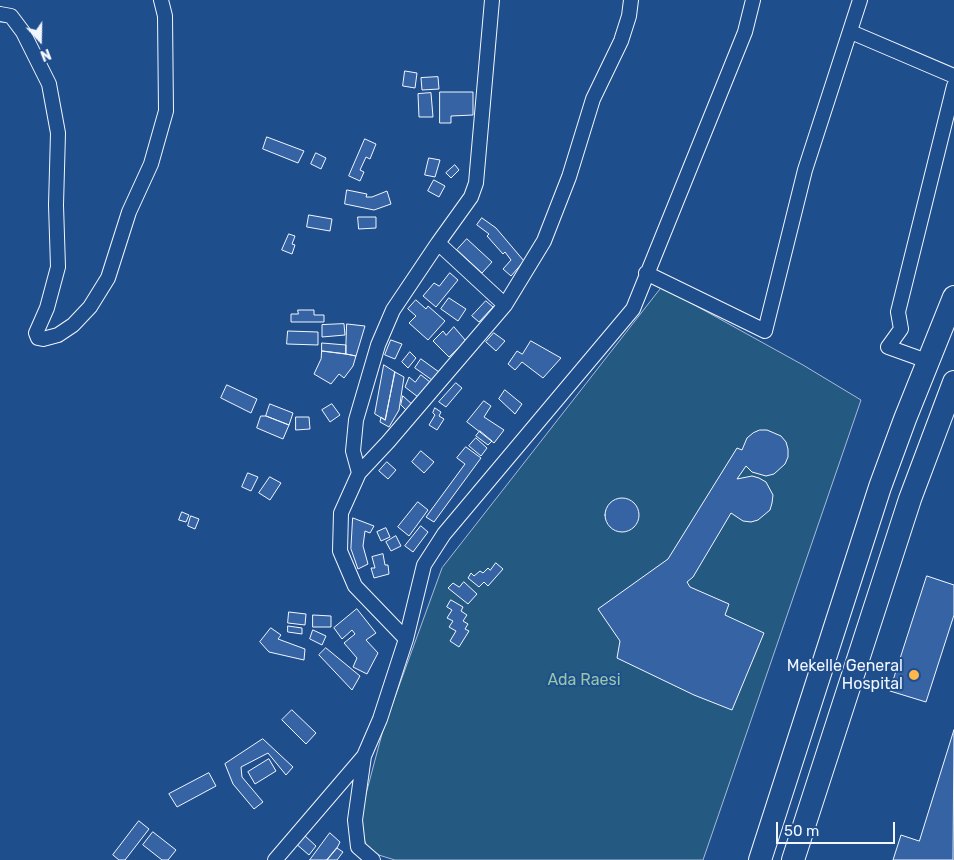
<!DOCTYPE html>
<html>
<head>
<meta charset="utf-8">
<style>
  body { margin:0 }
  #map { position:relative; width:954px; height:860px; overflow:hidden; background:#1f4e8c; font-family:Rubik,sans-serif }
  canvas { display:block }
  .north { position:absolute; left:15px; top:15px; width:50px; height:50px; -webkit-text-stroke:4px #1f4e8c; paint-order:stroke; rotate:159deg; font-size:14px; font-weight:700; line-height:20px; text-align:center; color:#f2f6ff }
  .north::after { content:''; display:block; margin:auto; width:18px; height:22px; background:#f2f6ff; clip-path:polygon(50% 0,100% 100%,50% 72%,0 100%) }
  .scale { position:absolute; left:776px; top:822px; width:119px; height:22px; box-sizing:border-box; border:2px solid #f2f6ff; border-top:0; padding-left:6px; font-size:15px; line-height:18px; white-space:nowrap; color:#f2f6ff; -webkit-text-stroke:4px #1f4e8c; paint-order:stroke }
</style>
</head>
<body>
<div id="map">
<canvas width="954" height="860"></canvas>
<div class="north">N</div>
<div class="scale">50 m</div>
</div>
<script>
const g = document.querySelector('canvas').getContext('2d');
g.lineJoin = 'round';
function fill(path, color) { g.fillStyle = color; g.fill(path, 'evenodd'); }
function strokePath(path, color, width, dash) { g.strokeStyle = color; g.lineWidth = width; g.lineCap = dash ? 'butt' : 'round'; g.setLineDash(dash || []); g.stroke(path); }
function write(font, color, halo, rows, align = 'center') {
  g.font = font + ' Rubik,sans-serif'; g.lineWidth = 4; g.setLineDash([]); g.textBaseline = 'middle'; g.strokeStyle = halo; g.fillStyle = color; for (const [text, x, y, turn = 0] of rows) {
    g.save(); g.translate(x, y); g.rotate((+turn || 0) * Math.PI / 180); g.textAlign = isNaN(turn) ? turn : align; if (halo) g.strokeText(text, 0, 0); g.fillText(text, 0, 0); g.restore();
  }
}
const green = new Path2D(`
  M662,287L803,365L861,400L703,860H395L369,852L358,824L383,730L442,568Z`);
fill(green, '#245a82');
strokePath(green, '#a8bbd7', 1);
const building = new Path2D(`
  M405,71L417,73L415,88L403,86Z
  M438,77L439,89L422,90L421,78Z
  M440,92H473V115L451,116V123H440Z
  M431,93L433,117H419L418,94Z
  M267,137L304,151L298,163L263,149Z
  M365,139L376,144L370,159L366,157L360,170L364,172L360,181L349,176Z
  M316,153L326,158L321,169L311,164Z
  M429,158L440,160L435,177L425,175Z
  M455,165L459,170L451,178L446,173Z
  M434,180L445,186L439,197L428,191Z
  M347,190L367,194L366,197H372L387,191L391,204L374,210L345,204Z
  M309,215L332,219L330,231L307,227Z
  M358,217H376V228L359,229Z
  M482,218L496,228L524,261L511,276L503,269L511,260L505,252L503,254L487,236L489,234L477,225Z
  M289,234L295,236L292,244L295,245L292,254L282,250Z
  M467,239L492,262L482,273L457,250Z
  M450,273L458,280L436,307L423,296L434,283L439,286Z
  M449,298L466,309L458,321L441,309Z
  M416,300L426,309L428,306L445,321L428,340L409,323L416,316L408,309Z
  M486,301L493,307L479,322L472,316Z
  M298,310H314V315H324V322H291V314H298Z
  M344,324L345,335L322,337V325Z
  M347,324L365,326L356,356L346,354Z
  M454,327L466,341L449,357L433,341L443,331L446,335Z
  M288,331L318,332V345L287,344Z
  M494,333L505,341L496,351L486,342Z
  M391,340L402,344L395,359L385,355Z
  M531,341L561,358L543,378L522,362L515,370L508,364L517,351L522,354Z
  M322,343L346,345V354L322,351Z
  M322,351L346,354L356,356L353,366L344,378L339,374L331,384L314,374L321,359Z
  M410,352L416,358L408,368L402,362Z
  M421,359L439,372L432,380L415,368Z
  M384,365L395,372L385,420L375,414Z
  M395,372L404,377L399,410L389,427L380,422L381,417L385,420Z
  M421,375L430,382L418,397L405,387L409,377L415,382Z
  M456,383L462,388L446,407L439,402Z
  M227,385L257,399L251,413L221,398Z
  M505,390L522,404L515,414L499,399Z
  M403,396L414,406L408,412L401,405Z
  M484,401L491,406L484,417L504,430L494,443L467,422Z
  M270,404L293,413L289,425L266,416Z
  M332,404L340,415L330,422L322,410Z
  M435,408L441,412L439,416L444,419L437,430L429,425L435,415L433,413Z
  M261,416H266L289,425L283,439L257,428Z
  M296,417H309L310,429L296,430Z
  M760,430H767L781,436L786,442L788,449V457L785,464L774,474L766,476L752,472L746,466L737,479L752,476L759,478L766,482L773,495L772,503L770,510L758,520L751,522L743,521L731,513L693,577L687,582L690,587L729,604L725,615L764,633L732,710L694,695L617,658L620,641L598,609L668,559L737,448L742,450L747,438L753,433Z
  M480,431L492,441L488,445L476,436Z
  M476,438L487,448L481,456L469,446Z
  M466,447L481,458L434,522L426,517L465,464L457,458Z
  M421,451L434,462L424,473L412,462Z
  M387,462L396,470L388,479L379,471Z
  M248,473L258,477L251,491L242,487Z
  M270,477L281,483L270,500L259,493Z
  M605 515a17 17 0 1 1 34 0a17 17 0 1 1-34 0Z
  M418,502L428,510L409,536L398,527Z
  M182,512L189,515L186,522L179,520Z
  M191,516L199,519L195,529L188,526Z
  M353,518L374,526L370,533L365,531L363,546L368,564L358,569L351,549Z
  M421,526L428,532L413,552L405,546Z
  M386,528L390,537L381,541L377,532Z
  M396,536L401,546L391,551L386,542Z
  M383,554L385,565H388L389,574L374,578L371,568H375L372,557Z
  M496,563L503,569L488,586L484,582L479,587L468,578L471,573L474,576L480,571L483,573L488,568L490,570Z
  M927,576L954,585V615L926,702L890,691Z
  M464,582L477,594L468,604L448,588L453,583L459,587Z
  M451,600L463,607L461,611L467,615L463,621L468,624L465,629L469,631L459,647L450,641L456,631L449,627L453,621L447,618L452,610L447,607Z
  M357,609L376,633L366,640L378,653L367,674L353,667L357,658L344,643L355,634L352,630L342,639L334,628Z
  M289,612L306,614L305,625L288,623Z
  M313,615L331,616V627H313Z
  M288,626L302,628V634L288,632Z
  M271,628L281,635L278,639L305,649L304,660L269,652L260,642Z
  M313,630L326,636L322,645L310,639Z
  M326,648L360,676L352,690L319,655Z
  M292,710L316,733L306,744L282,720Z
  M954,730L953,860H893L901,835L919,841Z
  M263,739L293,767L286,775L268,753L241,767L242,777L263,802L254,809L233,784L225,764Z
  M269,759L276,771L255,784L248,772Z
  M209,773L216,786L177,807L169,794Z
  M139,821L149,829L125,860H119L113,855Z
  M153,832L176,850L168,860H162L143,845Z
  M330,833L340,842L337,848L327,860H310Z
  M304,835L316,846L309,855L295,843Z
  M337,848L343,852L337,860H327Z`);
fill(building, '#3563a3');
strokePath(building, '#f2f6ff', 1);
const minor = new Path2D(`
  M0,14L11,16L23,32L49,84L58,133L56,205L58,267L47,308L36,333L38,338L43,339L58,335L73,325L90,307L108,278L129,212L151,164L166,111L165,16L161,0
  M851,32L954,76
  M438,243L505,305
  M646,273L765,331L805,170L860,0
  M927,361L888,347L901,329L898,312L954,86
  M359,473L353,451L356,420L378,345L393,310L438,243L471,197L476,183L492,0
  M406,639L355,586L340,551L341,513L359,473L388,442L505,305L544,241L569,177L593,99L621,41L629,16L631,0
  M364,756L355,820L358,847L373,860
  M275,860L364,756L380,719L406,639L424,565L444,534L633,309L745,32L753,0`);
const primary = new Path2D(`
  M760,860L880,487L905,419L954,297
  M793,860L910,499L954,382`);
strokePath(minor, '#f2f6ff', 16);
strokePath(primary, '#f2f6ff', 24);
strokePath(minor, '#1f4e8c', 14);
strokePath(primary, '#1f4e8c', 22);
for (const [x, y, r, color] of [
  [914,675,6,"#ffb74d"]
]) { const dot = new Path2D(); dot.arc(x, y, r, 0, 2 * Math.PI); g.fillStyle = color; g.fill(dot); strokePath(dot, '#1f4e8c', 2); }
write('16px', '#f2f6ff', '#1f4e8c', [
  ["Mekelle General",903,666],
  ["Hospital",903,684]
], 'right');
write('16px', '#97c8a6', '#1f4e8c', [
  ["Ada Raesi",584,680]
]);
</script>
</body>
</html>
